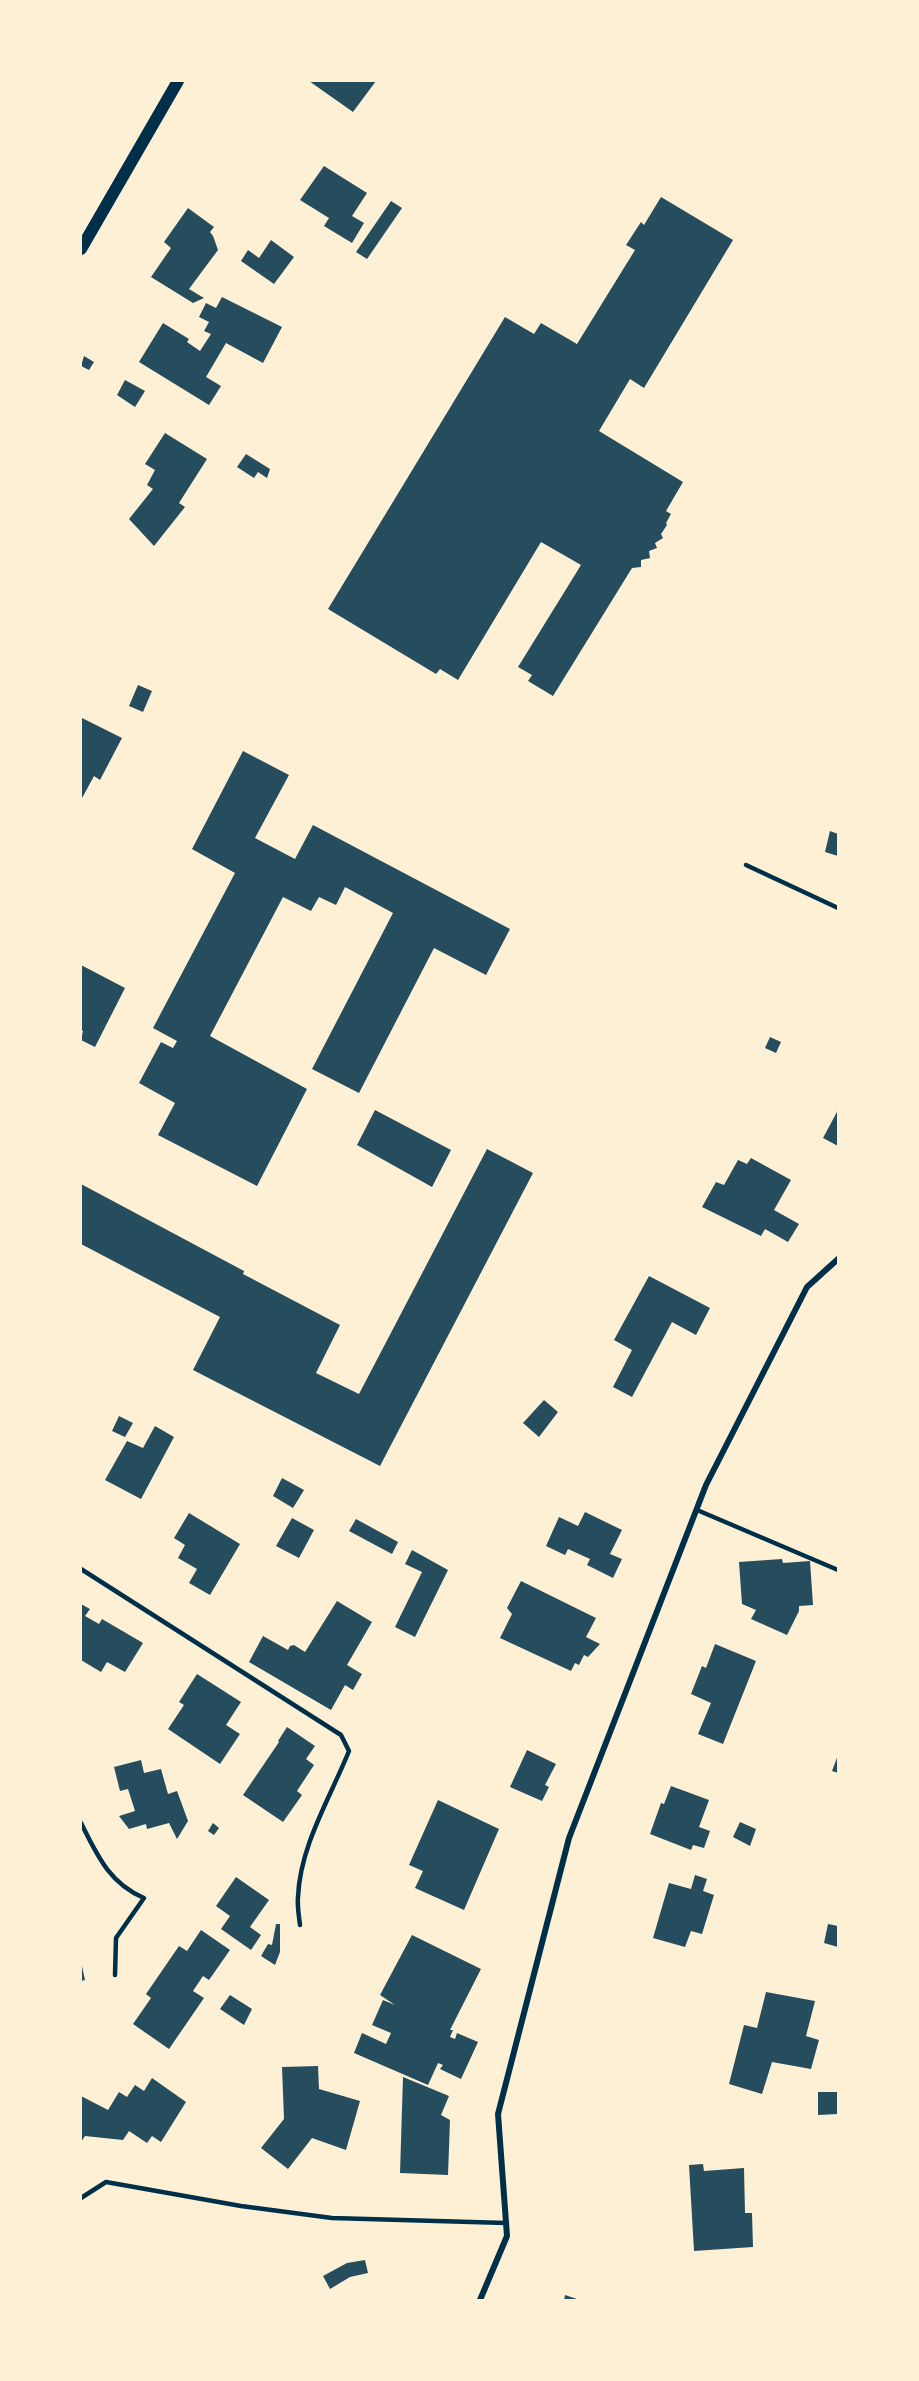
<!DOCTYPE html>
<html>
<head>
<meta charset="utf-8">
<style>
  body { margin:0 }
  #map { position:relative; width:919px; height:2381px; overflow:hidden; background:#fdf0d5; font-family:Rubik,sans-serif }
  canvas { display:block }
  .frame { position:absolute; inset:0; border:82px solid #fdf0d5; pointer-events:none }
</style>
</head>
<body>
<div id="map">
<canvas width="919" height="2381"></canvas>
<div class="frame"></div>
</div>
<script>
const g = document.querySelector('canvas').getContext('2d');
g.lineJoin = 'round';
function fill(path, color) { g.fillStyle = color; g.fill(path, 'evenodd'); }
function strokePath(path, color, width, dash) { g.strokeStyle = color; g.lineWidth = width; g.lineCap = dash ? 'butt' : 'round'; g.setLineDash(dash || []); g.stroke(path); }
fill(new Path2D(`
  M309,81H376L353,112Z
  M324,166L367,193L352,216L364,223L352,243L324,226L329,218L300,200Z
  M661,197L733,240L644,388L630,379L599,431L683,482L666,511L671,514L666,523L667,525L661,534L663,538L655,543L657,548L649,551L650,558L641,560V567L632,568L553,696L528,681L532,675L518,667L581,565L541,542L458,680L440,669L436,674L328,609L505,317L534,334L541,323L577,344L635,250L626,245L641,222L644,225Z
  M391,201L402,208L367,259L356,252Z
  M188,208L214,227L210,232L213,236L218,250L189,289L204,298L193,303L151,277L171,248L164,242Z
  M271,240L294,257L274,284L241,261L248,250L259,258Z
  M222,297L282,327L263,363L226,343L206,377L221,386L209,405L139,362L163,323L189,339L187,342L200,351L211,334L204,331L209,322L199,317L206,303L216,308Z
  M84,356L94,362L89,370L81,366Z
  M125,380L145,391L135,407L117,395Z
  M165,433L207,459L179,503L185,507L154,546L129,519L153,489L147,485L155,470L145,464Z
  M246,454L270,469L267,478L258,472L254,478L237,467Z
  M138,685L152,691L143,712L129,706Z
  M82,718L122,738L100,780L94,776L81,800Z
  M243,751L289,775L255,838L295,859L313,825L510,929L486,975L434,948L359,1093L312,1069L393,913L345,887L336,905L319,897L311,911L283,897L210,1036L307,1089L257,1186L158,1135L175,1103L139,1083L161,1042L173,1048L177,1041L153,1028L235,873L192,849Z
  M830,831L838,834V856L825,852Z
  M81,965L125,988L95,1047L81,1040L83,1031L81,1030Z
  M770,1037L781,1042L776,1053L765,1048Z
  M375,1110L451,1150L432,1187L357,1145Z
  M838,1110V1146L823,1138Z
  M487,1149L533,1173L380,1466L193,1370L220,1317L81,1244V1184L244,1271L243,1274L340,1325L316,1373L359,1394Z
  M751,1158L791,1180L774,1210L799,1224L788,1242L765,1229L761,1236L702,1207L716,1182L724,1185L738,1160L747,1164Z
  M649,1276L710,1308L696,1335L672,1322L632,1397L613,1387L632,1350L614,1340Z
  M544,1400L558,1412L539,1437L523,1423Z
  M119,1416L133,1423L125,1437L112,1431Z
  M155,1426L174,1437L141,1499L105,1480L127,1441L143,1448Z
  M282,1478L304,1490L293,1508L273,1496Z
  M585,1512L622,1530L610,1554L622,1559L613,1578L587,1565L590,1559L568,1549L565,1555L546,1546L559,1517L578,1526Z
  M189,1513L240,1544L210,1595L189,1583L197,1569L178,1558L185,1545L174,1538Z
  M292,1518L314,1530L299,1558L276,1546Z
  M356,1519L398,1542L392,1554L349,1531Z
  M412,1550L448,1570L415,1637L395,1627L422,1572L405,1564Z
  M782,1559L783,1563L810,1561L813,1605L799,1606V1611L787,1635L751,1619L756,1610L742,1604L739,1562Z
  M521,1581L596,1618L586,1637L600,1644L588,1657L584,1655L579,1665L575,1663L571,1671L500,1638L512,1614L507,1608Z
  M337,1601L372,1622L347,1665L362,1674L353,1690L345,1685L331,1710L249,1662L263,1636L288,1650L290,1646L294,1645L305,1652Z
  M81,1604L90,1609L85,1616L99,1624L102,1619L143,1643L125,1672L107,1662L101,1672L81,1660Z
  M715,1644L756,1661L723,1744L698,1734L711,1703L691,1694L702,1666L706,1668Z
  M197,1674L241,1702L226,1725L240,1734L220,1764L168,1729L184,1705L179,1702Z
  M287,1727L315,1746L306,1759L314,1765L297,1791L302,1795L283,1822L243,1795L279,1742L278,1741Z
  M527,1750L556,1764L545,1785L549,1787L542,1801L510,1787Z
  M838,1755V1773L832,1771Z
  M141,1760L144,1773L161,1769L168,1794L177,1791L188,1821L177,1839L169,1823L147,1829L146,1824L129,1829L119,1816L135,1811L128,1789L120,1791L114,1767Z
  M671,1786L709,1800L699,1827L710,1831L704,1848L693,1845L691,1850L650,1834L661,1803L664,1804Z
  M438,1800L499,1829L464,1910L415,1888L423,1871L409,1865Z
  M740,1822L756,1829L750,1846L733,1837Z
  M213,1823L219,1828L214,1835L208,1831Z
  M695,1875L707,1879L703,1891L714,1895L702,1934L691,1931L685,1947L653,1938L669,1883L691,1889Z
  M236,1877L269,1900L250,1927L261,1935L251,1950L221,1929L230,1916L216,1906Z
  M276,1924H280V1952L275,1965L261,1956L268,1944L272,1945Z
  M828,1924L838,1926V1947L824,1943Z
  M201,1930L230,1950L209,1980L203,1976L193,1991L204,1998L169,2049L133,2024L151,1998L146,1994L179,1946L187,1951Z
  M412,1935L481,1969L450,2030H453L450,2037L455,2039L457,2033L478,2042L461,2079L440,2069L443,2065L438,2063L428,2085L354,2053L362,2033L386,2044L391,2033L372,2025L383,2000L395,2005L380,1995Z
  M82,1966L85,1980L81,1981V1967Z
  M766,1992L815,2001L806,2036L819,2040L811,2069L772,2062L762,2094L729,2084L744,2025L757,2028Z
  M230,1995L252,2009L244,2025L220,2009Z
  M318,2066L319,2089L360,2101L346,2150L312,2138L288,2169L261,2148L284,2119L282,2067Z
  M403,2077L449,2096L441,2115L450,2120L448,2175L400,2173Z
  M152,2078L186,2102L161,2142L152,2136L147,2143L129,2131L123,2140L85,2136L81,2142V2096L108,2110L119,2092L127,2097L135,2085L144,2091Z
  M818,2092H838V2114L818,2115Z
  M703,2164L704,2171L744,2168L745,2213H752L753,2247L694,2251L689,2165Z
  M365,2260L368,2273L350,2277L330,2289L323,2276L347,2263Z
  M565,2295L580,2300H564Z`), '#264d5e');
strokePath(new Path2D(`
  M746,865L838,908
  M697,1510L838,1570
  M81,1569L341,1735L349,1751C330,1798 300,1846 298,1897C297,1906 299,1916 300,1925
  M81,1823C97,1855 109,1883 144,1898L116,1938L115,1975
  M81,2198L106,2182L241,2206L332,2218L506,2223`), '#003049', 4.5);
strokePath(new Path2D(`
  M480,2300L507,2236L498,2114L569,1838L706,1485L807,1287L838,1259`), '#003049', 6);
strokePath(new Path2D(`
  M81,249L178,81`), '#003049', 12);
</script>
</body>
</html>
